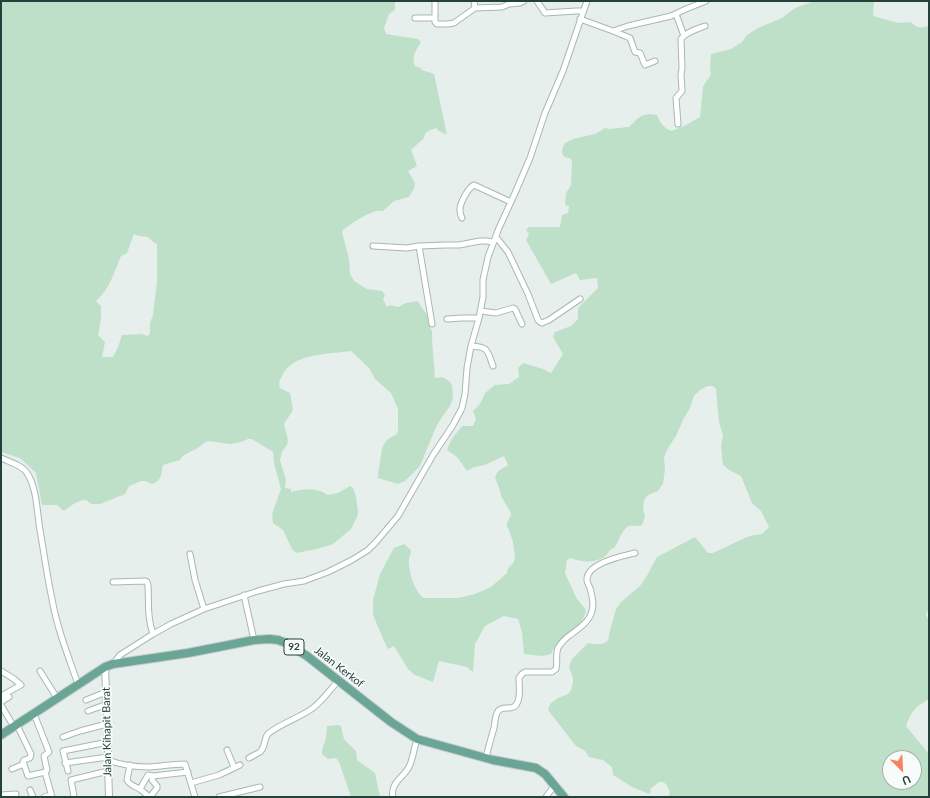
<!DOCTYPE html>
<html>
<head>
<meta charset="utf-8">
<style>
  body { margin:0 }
  #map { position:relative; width:930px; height:798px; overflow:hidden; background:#e6efeb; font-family:Lato,sans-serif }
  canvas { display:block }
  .frame { position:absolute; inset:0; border:2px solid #24423a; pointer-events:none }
  .north { position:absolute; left:882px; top:750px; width:40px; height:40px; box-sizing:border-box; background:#f7fbf9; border:1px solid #a3b1ad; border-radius:50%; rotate:156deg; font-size:11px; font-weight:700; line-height:16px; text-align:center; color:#24423a }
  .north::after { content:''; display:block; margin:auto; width:14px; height:18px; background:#f4845f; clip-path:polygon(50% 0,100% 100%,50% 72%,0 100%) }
</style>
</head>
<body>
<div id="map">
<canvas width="930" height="798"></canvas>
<div class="frame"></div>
<div class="north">U</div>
</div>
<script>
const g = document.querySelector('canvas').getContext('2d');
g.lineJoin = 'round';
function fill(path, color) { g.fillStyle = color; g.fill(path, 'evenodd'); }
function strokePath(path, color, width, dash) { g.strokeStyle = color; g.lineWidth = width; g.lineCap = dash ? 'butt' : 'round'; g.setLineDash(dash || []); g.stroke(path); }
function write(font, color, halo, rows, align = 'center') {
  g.font = font + ' Lato,sans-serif'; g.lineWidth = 3.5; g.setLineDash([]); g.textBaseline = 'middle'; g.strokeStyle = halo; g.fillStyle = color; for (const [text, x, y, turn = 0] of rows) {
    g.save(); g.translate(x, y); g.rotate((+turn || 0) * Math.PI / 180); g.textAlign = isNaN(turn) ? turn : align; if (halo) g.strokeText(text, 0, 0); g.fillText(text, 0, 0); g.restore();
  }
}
fill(new Path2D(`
  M1,1H395V10L389,14L384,28L386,34L418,39L421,42C416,50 411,57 415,66L421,68L422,70L434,74L447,135L439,131L436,128L428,131L425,134L424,138L411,150L417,166L408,171L415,183L414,188L409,197L394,201L383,211H376L366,215L354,222L343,230L342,232L349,259L350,274L354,281L367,289L382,291L385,295L383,299L387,307L390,305L398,307L406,303L418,301C420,306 425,311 427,315C430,321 428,326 432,331V339L435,378L443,377L450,382L452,385L453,398L450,406L440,420L436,427L420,466L405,481L398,484L378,478C378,472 379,467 380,462C383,445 381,442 397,434L398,430V409L391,393L375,379L369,368L351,351C330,354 292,353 282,376C280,380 278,383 280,388L290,393L293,410L284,424L288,440L287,445L282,452L280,460L286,480L285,488L291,489V492C304,489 315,487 328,495L338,493L350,486L353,488L356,496L358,512L357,517L351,529L333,544L317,549L296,553L292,549L283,530L273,523L272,514L281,489L274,463L273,452L252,439H248L241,442L230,444L208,441C204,442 202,445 199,447C193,452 184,452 180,460L163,465C161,474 162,481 152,484L145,481H141L129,486L125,494L100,504H91L86,500C77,500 71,506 64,511L57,505H42L36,473L20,458L1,452ZM134,234L139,236L148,237L153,242L157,244V282L153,315L150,323V333L148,336L141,334L122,335L118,347L113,357H102L105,342L98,335L101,319V306L96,301C109,290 115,271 121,256L127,253Z
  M812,1H874L873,16L898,23L911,22C918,29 920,28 929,26V608L926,614L927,617L929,620V699C926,701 923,703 921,704C913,709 909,717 906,726L929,754V797H668L670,793L667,785L663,782H659L650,789L651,791L649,794L632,787L613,775L612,767L603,760L589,757L585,751L576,746L548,710L550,704L558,698L568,694L571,690L573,682V678L569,667L572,659L588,643C596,645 610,646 609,634L616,609L621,602L640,586L648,574L652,566L657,557L695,537L708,553H713L747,537L754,535L762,534L769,527L761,511L752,503L741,476L729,470L723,465L721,446L723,435L719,422L716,389L713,386H708L700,390L694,396L690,408L683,420L676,436L668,448L664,457L665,469L663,484L658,491L650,494L646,497L644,501L643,509L645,517L642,525C638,527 634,525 629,526C623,528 618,542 615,547L610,550C603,564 583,563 571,558L567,560L565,573L577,599L586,610C584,617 582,625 575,629C575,630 570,631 570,632C562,637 555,645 551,654L542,656L524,654L522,632L518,619L504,616L485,626L475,644L473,672L467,667L439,661L433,682L415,675L408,669L394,646L388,649L384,641L373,615V600L380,574L394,548L404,544L411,550C411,555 408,558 409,563C409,573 415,592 424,598H458L475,594L491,587L507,573L508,568L514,562L515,558L513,542L509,530L507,527V523L511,515V513L501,496L500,491L495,477L498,471L508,465L504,456L485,465L474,467L467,471L457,457L447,450L451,440L462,426H473L476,419L473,411L480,404L485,393L495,385L509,384L519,377L518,368L523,363L543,369L551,373L563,354L553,337L555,332L571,326L578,319V308L598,288L597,278L580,280L576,273L551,284L526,240L529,234L526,230L529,227H560L562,215L568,213L569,206L565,205L566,193L571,185L572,161L570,158C560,158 561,150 565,143L573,139L595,134L605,128L609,129L629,127C639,117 642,112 657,115C660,123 663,127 671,131L686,125L700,117L703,87L705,83L711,75L710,67L711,54L731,49L742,42L747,35L758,28L782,18L795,8L809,3ZM890,758H914V782H890Z
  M337,725L341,726L344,739L356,751L357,760L375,773L380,797H351L339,762L336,758L328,759L322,754V750L326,738L327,726Z`), '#bfe0c8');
const minor = new Path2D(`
  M435,1V22L437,24H448L454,23L475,8L502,7L509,4L520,3L524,1
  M474,1L475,8
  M537,1L545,13L576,11H583
  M676,14L684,36
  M415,18H435
  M580,19L613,31L628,26L671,16L686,9L706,1
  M613,31L630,38L635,52L640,53L645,65L655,61
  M678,124L676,98L682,91V90L681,75L682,68L681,39C686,32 697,29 705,26
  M462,218C461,216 460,214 460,211C459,204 468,188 474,185L511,202
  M496,237L508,252L528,294L538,320L540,322L542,323L549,320L580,299
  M373,246L407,248L419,246L446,245H459L480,241H486L493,242
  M419,246L432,324
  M481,311L496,313L513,308L515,309L522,324
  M447,319L462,318H479
  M471,346C489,347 487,350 493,366
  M1,458C9,462 22,465 27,473C37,488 37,513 40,530C44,553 47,576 52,599C57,628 68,656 78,684
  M190,554L195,580L204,609
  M113,582L145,581L147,582L148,585C149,602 147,617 153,634
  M244,595L254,640
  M113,664L120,655L153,634L171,624L204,609L258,591L284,584L304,581L328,572L352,560L368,550L376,542L398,516L433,455L453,425L462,408L465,394L467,368L471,346L479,318L483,297V280L488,257L499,228L515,193L530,158L545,113L563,71L587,1
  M1,671L14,679L21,685L1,696
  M40,671L57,698
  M86,700L106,692
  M1,702L9,697
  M1,705L14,727
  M88,711L107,704
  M17,725L31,754L30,758L24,760L23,762L28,776L45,772L47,770L44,756L49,752L34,714
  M63,737L80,731L107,724
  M227,750L234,767
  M249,758C252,756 257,754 260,752C266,747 263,738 269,733C282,723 299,718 313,708C322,701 330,690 338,681
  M486,758C488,748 491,738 494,728C495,723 495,717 497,713C502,702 516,716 519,697C520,691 519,684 519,678L522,674L525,672H552L556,669C558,662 555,655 558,648C564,635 581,631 589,618C595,608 593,599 590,588C589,586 587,582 587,580C586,563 623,556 635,553
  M108,760C121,765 136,767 150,767C162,766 173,764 185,764L195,797
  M65,763L108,757
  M130,765L127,780C130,786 136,786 141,790C144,792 147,795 149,797
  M12,769L24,764
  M68,771L63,751L108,742
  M45,772L52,797
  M191,783L219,775L240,765
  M140,789L148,775L153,776L188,772
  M30,790L33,797
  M1,795L16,794
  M44,797L51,795
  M74,797L73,791L71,780L108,771
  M150,797L157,788V786L152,780L153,776
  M219,797L260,787
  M393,797C390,783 403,778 409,767C413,759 414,748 417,739
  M546,797L551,790L555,786`);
const tertiary = new Path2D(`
  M105,667L108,742V765L109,797`);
const primary = new Path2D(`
  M1,735L105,667L113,664L188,653L254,640L270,639L278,640L286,643L307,656L391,722L417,739L493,760L536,768L545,774L564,797`);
strokePath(minor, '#a8b8b2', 7);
strokePath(tertiary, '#a8b8b2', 8);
strokePath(primary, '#c2cac8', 10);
strokePath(minor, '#fff', 5);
strokePath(tertiary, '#fff', 6);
strokePath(primary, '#6aa596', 8);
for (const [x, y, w] of [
  [294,647,20]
]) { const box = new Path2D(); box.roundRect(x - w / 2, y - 8, w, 16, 3); g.fillStyle = '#f7fbf9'; g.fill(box); strokePath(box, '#24423a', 1); }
write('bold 10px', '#24423a', null, [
  ["92",294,647]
]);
write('11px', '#24423a', '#f7fbf9', [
  ["Jalan Kerkof",339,667,38],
  ["Jalan Kihapit Barat",107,732,-91]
]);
</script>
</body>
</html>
